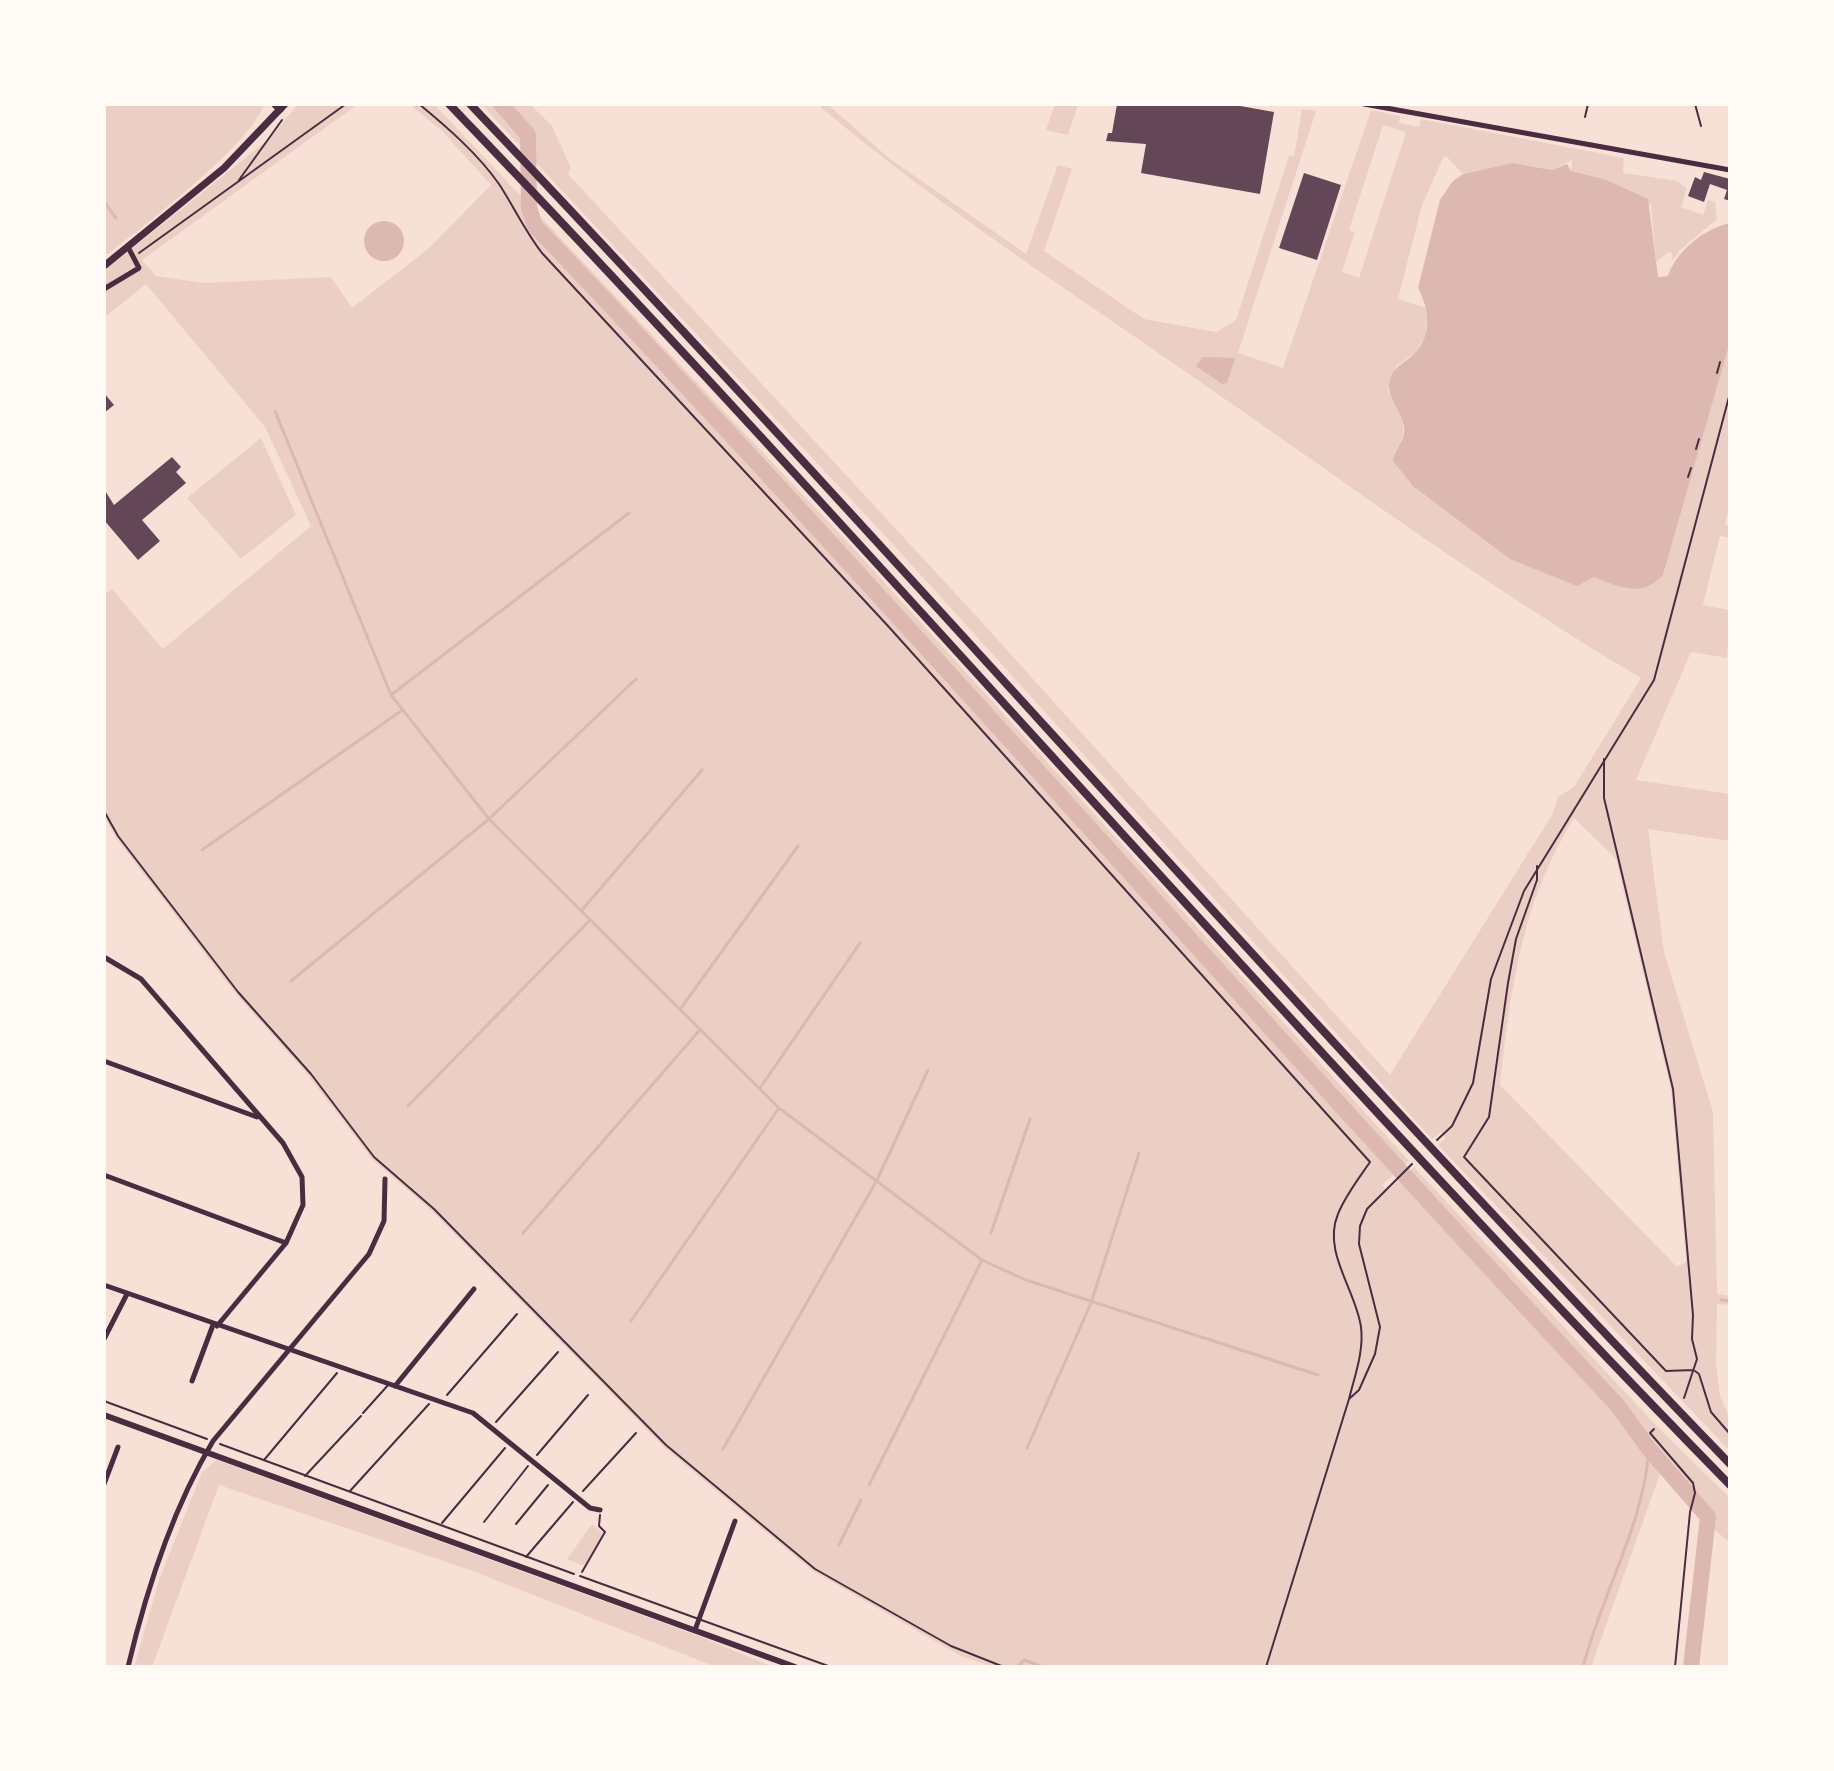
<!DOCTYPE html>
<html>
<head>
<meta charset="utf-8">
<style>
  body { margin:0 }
  #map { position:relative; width:1834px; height:1771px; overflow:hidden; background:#f7e1d7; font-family:"Work Sans",sans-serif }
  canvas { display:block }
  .frame { position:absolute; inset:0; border:106px solid #fffaf5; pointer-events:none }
</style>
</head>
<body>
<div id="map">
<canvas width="1834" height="1771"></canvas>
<div class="frame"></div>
</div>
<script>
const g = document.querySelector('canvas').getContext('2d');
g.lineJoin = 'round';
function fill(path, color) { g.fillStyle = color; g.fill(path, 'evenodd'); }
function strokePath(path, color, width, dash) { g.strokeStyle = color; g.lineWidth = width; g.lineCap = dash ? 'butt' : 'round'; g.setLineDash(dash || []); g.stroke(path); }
fill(new Path2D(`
  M104,104H264C251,145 141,228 104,257Z
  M298,104H358L142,260L156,276L204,283L331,277L352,308L428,249L491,185L442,131L409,104H434L854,549L1409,1161L1382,1185L1387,1191L1414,1167L1655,1424L1730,1498V1543L1704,1520L1661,1471L1591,1667H993L961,1656L813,1571L665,1448L432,1211L372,1159L308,1075L235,993L116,838L104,817V595L112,589L163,649L311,526L265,427L146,284L104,318V271L270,138Z
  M481,104H530L552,126L571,168L568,174L979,619L1390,1075L1553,813L1558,797L1574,787L1641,678C1489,588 1345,482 1199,381C1070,291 937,206 817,104H827L889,158L1026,254L1058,165L1072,169L1044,251L1144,319L1216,332L1236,320L1289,156H1294L1302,109L1316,111L1238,353L1283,368L1371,110L1400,116L1399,123L1419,127L1421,119L1624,158L1623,173L1677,181L1687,189L1681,207L1703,215L1708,200L1715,202L1717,219L1680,250L1672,261V253L1668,252L1656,262L1651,205L1604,179L1571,171L1572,160L1552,170L1513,163L1463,174L1447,157L1443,158L1422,205L1398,299L1429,309L1425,336L1415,353L1396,366L1388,392C1401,412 1412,433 1394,452L1594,577C1622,588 1638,595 1663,575L1730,342V503L1725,524L1730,526V538L1720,536L1703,605L1730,610L1727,658L1691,652L1636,780L1730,794V841L1648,829L1664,952L1713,1112L1717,1294L1730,1296V1305L1717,1304L1716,1363L1720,1396L1730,1419V1451L1438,1145L1446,1138L1441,1132L1432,1139L889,540ZM1383,125L1406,132L1359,278L1342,272L1355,232L1349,230ZM1574,818L1616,859L1671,1090L1686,1262L1677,1267L1500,1085C1511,987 1521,904 1574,818Z
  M1055,104H1078L1068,135L1046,130Z
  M261,438L296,515L241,559L187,498Z
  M217,1460L704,1638L773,1667H716L470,1570L219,1485L152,1667H134L160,1577L202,1472Z
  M592,1524L603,1533L584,1566L567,1559Z`), '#ebcfc5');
fill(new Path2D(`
  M1513,163L1552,170L1567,164L1571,171L1604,179L1648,199L1658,277L1668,276C1676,251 1704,229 1730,223V342L1663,575C1642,598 1619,587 1594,577L1577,586L1510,559L1413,486L1393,461C1394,448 1406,442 1404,427C1402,410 1385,397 1390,380C1394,365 1406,363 1415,353C1433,333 1429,309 1418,288L1440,200L1452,182L1463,174Z
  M364 241a20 20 0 1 1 40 0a20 20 0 1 1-40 0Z
  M1203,357L1235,358L1227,383L1222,384L1196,366Z`), '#dcb8b0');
strokePath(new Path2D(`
  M104,202L116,218
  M275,411L391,695L489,819L779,1108L982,1260L1026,1280L1318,1375
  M391,695L629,513
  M202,850L401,711
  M582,910L702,770
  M291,981L489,819L636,679
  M681,1008L798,846
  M760,1088L860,943
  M408,1106L590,920
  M523,1233L699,1031
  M991,1233L1030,1119
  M1721,1300L1730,1301
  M631,1321L779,1108
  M1027,1448L1091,1303L1139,1153
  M723,1449L877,1180L928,1070
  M869,1485L982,1260
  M839,1545L861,1500
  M1018,1667L1024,1660L1043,1667
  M1583,1667C1602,1593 1644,1524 1649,1449`), '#dcb8b0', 3);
strokePath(new Path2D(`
  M501,104L528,135L529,208L535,226C903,612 1253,1017 1618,1406L1649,1449L1708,1517L1691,1667`), '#dcb8b0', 16);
fill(new Path2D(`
  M1117,104H1229L1274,112L1260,194L1141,173L1146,144L1106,141L1108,133H1112Z
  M1704,172L1730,179V201L1724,199L1727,190L1710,184L1704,202L1688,196L1695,177L1701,180Z
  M1304,173L1341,185L1317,260L1279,248Z
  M104,393L114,405L104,413Z
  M172,457L181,467L176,472L186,483L142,520L160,541L138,560L104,520V489L114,505Z`), '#644757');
strokePath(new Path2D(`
  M419,104C447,127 478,154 499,184C514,207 525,231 542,253L888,626L1370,1162C1359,1178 1345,1196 1338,1214C1322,1252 1356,1290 1361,1327C1364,1351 1355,1375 1349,1399
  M239,180L282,120
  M139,253L346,104
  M1717,373L1720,362
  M1696,449L1699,439
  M1688,477L1691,468
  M1604,759V798L1673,1089L1693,1315L1692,1339L1697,1359L1684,1398
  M104,811L118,836L238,992L311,1074L374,1157L434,1209L666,1445L815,1569L951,1646L1004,1667
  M1537,866V880L1516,939L1508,983L1489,1117L1464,1157L1666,1371L1693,1370
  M1437,1140L1452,1126L1473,1083L1491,979L1524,891L1654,680L1730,393
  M1695,1371L1699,1374L1711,1412L1730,1434
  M447,1395L517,1314
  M104,1401L207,1439
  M496,1422L558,1352
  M1654,1429L1650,1433L1693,1483L1695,1493L1690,1512L1675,1667
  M220,1444L574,1574
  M537,1455L588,1395
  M264,1460L337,1373
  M305,1476L361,1416
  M350,1491L429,1404
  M583,1491L636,1433
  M484,1522L528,1466
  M442,1523L505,1448
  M516,1524L548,1485
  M526,1557L573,1502
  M582,1572L605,1532L599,1526L600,1515
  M1266,1667L1349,1399L1359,1390L1375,1354L1380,1327L1359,1244L1360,1226L1367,1209L1412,1164`), '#4a2c40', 2);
strokePath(new Path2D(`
  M1695,104L1701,126
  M1585,117L1588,104
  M363,1413L389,1384
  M580,1576L831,1667`), '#4a2c40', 2);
strokePath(new Path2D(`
  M1364,104L1730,170
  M104,289L139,268L128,247
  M104,957L141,979L283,1143L302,1177L303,1205L286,1243L217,1326
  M104,1061L257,1117
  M104,1175L286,1243
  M104,1285L473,1413L590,1508L600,1510
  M104,1339L127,1294
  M192,1381L213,1325
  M395,1386L474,1289
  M104,1484L118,1447
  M695,1630L735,1521
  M128,1667C146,1591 173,1508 213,1441L369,1254L384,1221L385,1179`), '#4a2c40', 5);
strokePath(new Path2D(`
  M104,1415L795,1667`), '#4a2c40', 6);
strokePath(new Path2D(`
  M104,266L224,168L285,104`), '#4a2c40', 7);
strokePath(new Path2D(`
  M275,104L280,109
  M449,104C884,557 1291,1036 1730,1485
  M470,104C896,552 1301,1020 1730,1464`), '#4a2c40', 8);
</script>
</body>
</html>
